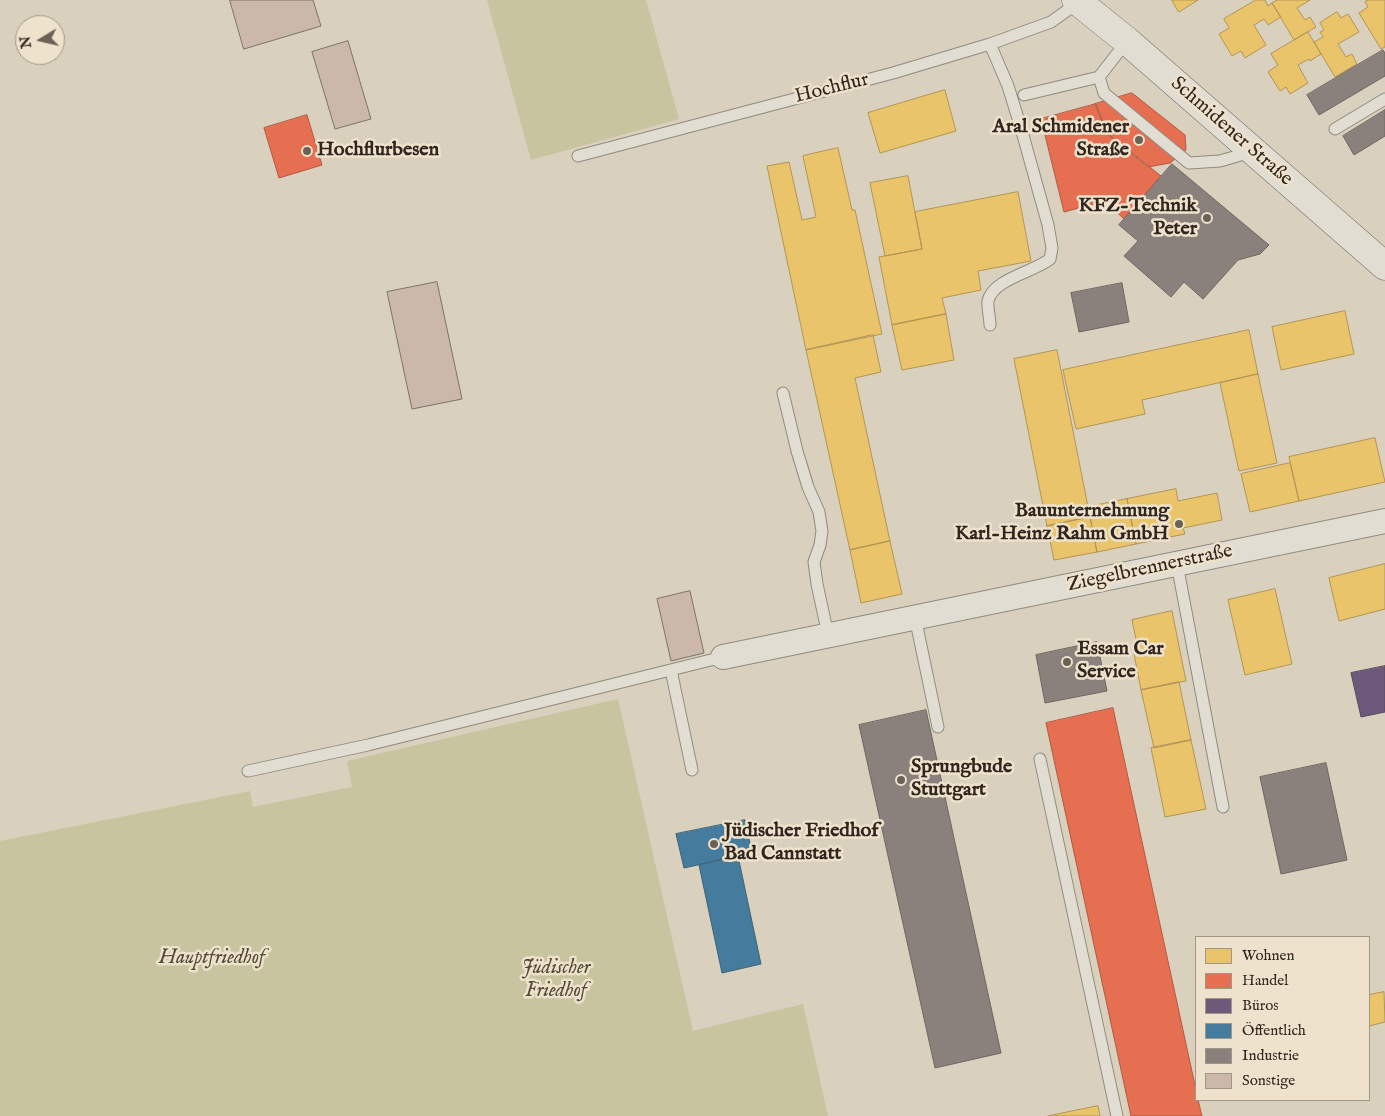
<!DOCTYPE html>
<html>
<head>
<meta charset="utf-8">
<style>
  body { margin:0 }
  #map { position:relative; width:1385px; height:1116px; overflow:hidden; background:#d9d0bd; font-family:"IM FELL English",serif }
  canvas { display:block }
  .legend { position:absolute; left:1195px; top:936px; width:175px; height:165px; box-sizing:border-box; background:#eee2cc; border:1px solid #a29786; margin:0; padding:6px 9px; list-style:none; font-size:15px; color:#30261e }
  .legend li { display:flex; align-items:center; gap:10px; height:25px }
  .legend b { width:25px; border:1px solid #a29786 }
  .north { position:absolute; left:15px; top:15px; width:50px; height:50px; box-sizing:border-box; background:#eee2cc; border:1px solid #a29786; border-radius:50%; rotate:261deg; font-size:14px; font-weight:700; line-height:20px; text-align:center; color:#30261e }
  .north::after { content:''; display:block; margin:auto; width:18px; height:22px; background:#6b6256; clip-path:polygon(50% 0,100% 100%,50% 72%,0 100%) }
</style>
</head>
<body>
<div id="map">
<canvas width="1385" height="1116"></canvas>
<ul class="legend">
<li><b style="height:14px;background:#e9c46a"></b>Wohnen</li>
<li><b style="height:14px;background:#e76f51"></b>Handel</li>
<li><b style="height:14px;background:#6d597a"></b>Büros</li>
<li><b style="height:14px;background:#457b9d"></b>Öffentlich</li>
<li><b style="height:14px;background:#8a817c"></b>Industrie</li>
<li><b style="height:14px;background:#cbb8aa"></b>Sonstige</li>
</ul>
<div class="north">N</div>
</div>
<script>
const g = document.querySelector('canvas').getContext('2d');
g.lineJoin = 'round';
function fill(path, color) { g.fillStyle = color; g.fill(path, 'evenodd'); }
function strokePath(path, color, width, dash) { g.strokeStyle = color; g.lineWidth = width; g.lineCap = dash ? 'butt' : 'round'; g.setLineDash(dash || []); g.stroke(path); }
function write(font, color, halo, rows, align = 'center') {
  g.font = font + ' "IM FELL English",serif'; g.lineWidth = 5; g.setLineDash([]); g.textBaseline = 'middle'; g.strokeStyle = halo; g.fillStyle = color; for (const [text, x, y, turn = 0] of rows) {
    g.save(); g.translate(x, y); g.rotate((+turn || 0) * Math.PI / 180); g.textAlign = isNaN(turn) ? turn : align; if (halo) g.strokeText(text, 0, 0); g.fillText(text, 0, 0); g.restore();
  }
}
fill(new Path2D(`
  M487,0H646L679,119L531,160Z
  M618,699L693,1031L803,1004L828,1116H0V841L250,791L253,807L352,787L347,761Z`), '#c8c4a0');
const homes = new Path2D(`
  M1172,0H1198L1179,12Z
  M1256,0H1265L1268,6L1272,3L1281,17L1268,25L1264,19L1254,25L1266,45L1245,58L1241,51L1232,56L1219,34L1229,28L1224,19Z
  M1278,0H1310L1297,8L1305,20L1310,17L1316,27L1294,40L1272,3Z
  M1369,0H1385V47L1381,49L1359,13L1368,7L1365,2Z
  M1337,12L1341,18L1348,14L1359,32L1338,44L1346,57L1352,54L1357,64L1335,77L1314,42L1323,37L1320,32L1324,30L1320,23Z
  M1308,32L1321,54L1310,61L1309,59L1298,65L1308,83L1290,94L1286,87L1280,91L1268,72L1278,65L1271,54Z
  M945,90L956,131L880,153L868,113Z
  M838,148L852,210H855L882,334L806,350L767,166L789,162L802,220L816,217L803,156Z
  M908,176L922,249L885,256L870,183Z
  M1018,192L1031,261L978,271L981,290L942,298L946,314L892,325L879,257L922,249L915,212Z
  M1345,311L1354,354L1281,370L1272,327Z
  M946,314L954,360L902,370L892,325Z
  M1249,330L1258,374L1142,400L1145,414L1076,429L1063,370Z
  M873,335L881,372L855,378L890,541L850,550L806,350Z
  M1057,350L1090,517L1047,526L1014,359Z
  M1258,374L1277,463L1239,471L1220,383Z
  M1375,438L1385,482L1299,501L1289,457Z
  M1290,463L1299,501L1250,512L1241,474Z
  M1176,489L1178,501L1217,493L1222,520L1183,528L1185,534L1136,544L1127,499Z
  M1127,499L1136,544L1097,552L1088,507Z
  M1090,517L1097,552L1054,560L1047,526Z
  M890,541L902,594L861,603L850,550Z
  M1385,564V609L1339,621L1329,578Z
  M1275,589L1292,664L1245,675L1228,600Z
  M1172,611L1186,681L1141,690L1134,654L1139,653L1132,620Z
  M1179,682L1191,740L1154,748L1141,690Z
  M1191,740L1206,809L1165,817L1151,748Z
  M1384,992L1385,1022L1369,1026V995Z
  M1098,1106L1100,1116H1048Z`);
fill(homes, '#e9c46a');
strokePath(homes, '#b29553', 1);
const shops = new Path2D(`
  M1132,93L1185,135L1186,150L1170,163L1148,167L1107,134L1095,104Z
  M1096,104L1107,133L1161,176L1125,220L1105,201L1064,212L1041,119Z
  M307,115L322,165L279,178L264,128Z
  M1113,708L1196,1090V1100H1198L1202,1116H1131L1046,723Z`);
fill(shops, '#e76f51');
strokePath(shops, '#b05942', 1);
const offices = new Path2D(`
  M1385,666V712L1361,717L1351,673Z`);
fill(offices, '#6d597a');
strokePath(offices, '#5b4a5e', 1);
const public = new Path2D(`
  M745,820L752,853L684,868L676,834Z
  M738,856L761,964L722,973L699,865Z`);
fill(public, '#457b9d');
strokePath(public, '#3f6277', 1);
const industry = new Path2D(`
  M1383,50L1385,53V76L1319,115L1307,95Z
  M1385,110V136L1354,155L1343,136Z
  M1172,164L1269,245L1260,254L1238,260L1203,299L1184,282L1171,297L1124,256L1138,241L1119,225Z
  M1122,283L1129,322L1079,332L1071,293Z
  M1097,642L1107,691L1045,703L1036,655Z
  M926,710L1001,1053L935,1068L859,725Z
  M1326,763L1347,860L1281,874L1260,777Z`);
fill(industry, '#8a817c');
strokePath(industry, '#6f6660', 1);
const building = new Path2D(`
  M230,0H313L321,26L244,49Z
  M348,41L371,119L335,129L312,52Z
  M437,282L462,399L412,409L387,292Z
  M690,591L704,653L671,661L657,599Z`);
fill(building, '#cbb8aa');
strokePath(building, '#797369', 1);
const service = new Path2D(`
  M990,44L1008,86L1021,128L1048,225L1052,248L1050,259C1034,272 993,279 988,301C987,307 990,318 990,325
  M1099,77L1104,93L1189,163L1220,161L1251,152
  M1024,95L1099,77L1127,41
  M1335,129L1385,99
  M578,156L893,73L990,44L1051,22L1079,2
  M783,393L797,451L808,487L819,512L822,531L820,545L814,562L817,584L828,635
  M1177,564L1223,807
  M915,617L938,727
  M671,670L692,770
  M1040,759L1117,1116
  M248,771L368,745L723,657`);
const minor = new Path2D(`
  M723,657L1385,521`);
const secondary = new Path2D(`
  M1076,0L1127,41L1385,266`);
strokePath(service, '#908a7e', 13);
strokePath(minor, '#908a7e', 26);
strokePath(secondary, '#797369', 29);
strokePath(service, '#e2ddd3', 11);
strokePath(minor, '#e2ddd3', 24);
strokePath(secondary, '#e2ddd3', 28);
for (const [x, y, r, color] of [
  [1139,140,5,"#6b6256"],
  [307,151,5,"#6b6256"],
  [1207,218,5,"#6b6256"],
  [1179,524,5,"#6b6256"],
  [1067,662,5,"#6b6256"],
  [901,780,5,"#6b6256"],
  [714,844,5,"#6b6256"]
]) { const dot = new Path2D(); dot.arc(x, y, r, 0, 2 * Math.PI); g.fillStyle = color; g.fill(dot); strokePath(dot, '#eee2cc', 2); }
write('20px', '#30261e', '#eee2cc', [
  ["Hochflur",832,89,-14],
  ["Schmidener Straße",1231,132,41],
  ["Ziegelbrennerstraße",1150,569,-12]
]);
write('bold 20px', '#30261e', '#eee2cc', [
  ["Aral Schmidener",1129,128,"right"],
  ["Straße",1129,151,"right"],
  ["Hochflurbesen",317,151],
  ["KFZ-Technik",1197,207,"right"],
  ["Peter",1197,230,"right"],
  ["Bauunternehmung",1169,512,"right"],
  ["Karl-Heinz Rahm GmbH",1169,535,"right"],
  ["Essam Car",1077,650],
  ["Service",1077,673],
  ["Sprungbude",911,768],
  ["Stuttgart",911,791],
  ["Jüdischer Friedhof",724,832],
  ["Bad Cannstatt",724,855]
], 'left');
write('italic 20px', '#524b38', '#eee2cc', [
  ["Hauptfriedhof",212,959],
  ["Jüdischer",556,969],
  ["Friedhof",556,992]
]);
</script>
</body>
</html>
